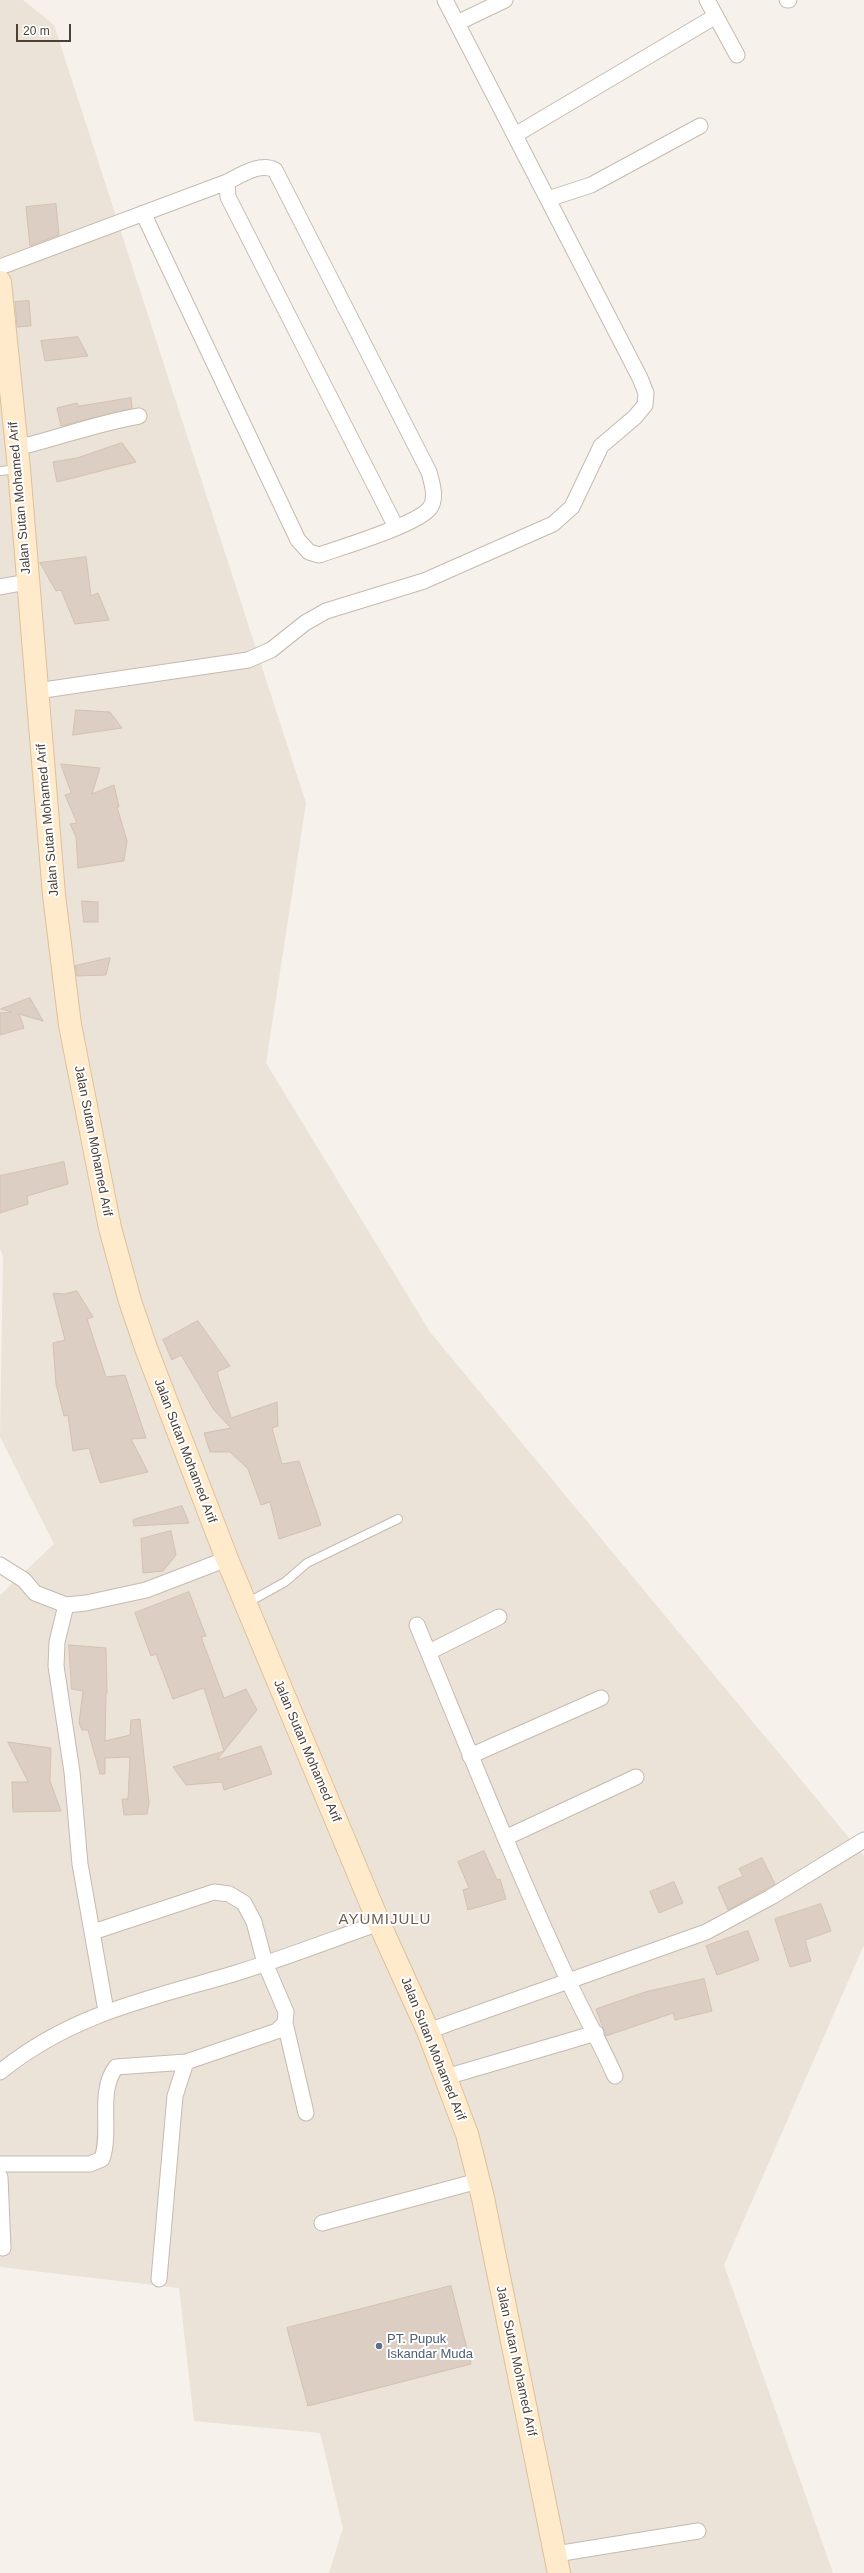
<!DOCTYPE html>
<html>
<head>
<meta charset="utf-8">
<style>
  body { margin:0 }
  #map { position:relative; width:864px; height:2573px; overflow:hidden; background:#f7f1eb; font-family:Arial,sans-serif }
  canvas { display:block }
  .scale { position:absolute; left:16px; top:24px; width:55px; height:18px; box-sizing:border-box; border:2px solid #4c4137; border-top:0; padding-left:5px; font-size:12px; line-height:14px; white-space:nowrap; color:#4c4137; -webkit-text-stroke:3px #fff; paint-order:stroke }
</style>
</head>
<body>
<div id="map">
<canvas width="864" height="2573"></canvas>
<div class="scale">20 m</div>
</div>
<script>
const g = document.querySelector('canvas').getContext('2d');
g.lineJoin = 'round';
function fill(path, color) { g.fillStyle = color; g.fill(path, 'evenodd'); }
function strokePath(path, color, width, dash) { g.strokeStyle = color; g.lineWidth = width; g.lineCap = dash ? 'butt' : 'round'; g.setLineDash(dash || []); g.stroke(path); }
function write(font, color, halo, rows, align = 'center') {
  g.font = font + ' Arial,sans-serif'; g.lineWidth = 4; g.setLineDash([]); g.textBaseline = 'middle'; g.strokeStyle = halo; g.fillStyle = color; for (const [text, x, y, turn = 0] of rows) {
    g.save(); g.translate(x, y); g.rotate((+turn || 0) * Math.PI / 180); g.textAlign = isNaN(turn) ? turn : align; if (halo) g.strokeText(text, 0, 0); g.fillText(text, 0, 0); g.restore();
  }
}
fill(new Path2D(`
  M0,0H23L54,25L306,803L266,1063L430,1332L864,1856V1945L724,2265L833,2573H329L343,2528L320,2433L194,2421L179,2288L0,2267V1595L54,1544L0,1437L3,1257L0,1248Z`), '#ebe2d8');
const building = new Path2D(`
  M56,204L59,235L30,246L26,207Z
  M29,301L31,326L17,327L15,302Z
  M78,337L88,356L45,361L41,341Z
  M131,398L132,408L61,426L57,408L77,403L78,406Z
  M122,443L136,462L57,482L53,462L77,458Z
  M86,557L91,596L98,593L109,620L75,624L61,590L56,591L40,563Z
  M76,710L110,712L122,728L73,735Z
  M61,764L100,768L92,794L114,785L119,807H117L127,841L124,861L78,868L76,837L70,824L77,823L65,795L71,793Z
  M82,901L98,902V922H84Z
  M110,958L106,975L77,976L75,966Z
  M30,998L43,1021L19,1014L24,1028L0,1035V1013L12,1012L1,1009Z
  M64,1162L68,1184L27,1196L28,1204L0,1213V1176Z
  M77,1291L93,1317L87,1319L106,1377L125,1375L146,1438L131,1439L148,1472L100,1483L89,1448L73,1451L68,1415L64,1416L56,1384L53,1343L65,1340L53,1293L64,1294Z
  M198,1321L230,1366L217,1372L231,1418L277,1402L278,1426L272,1428L282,1464L299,1461L321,1525L279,1539L270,1502L261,1505L248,1469L230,1452H210L204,1433L231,1428L214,1410L181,1355L172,1360L163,1340Z
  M182,1506L189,1523L134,1526L133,1520Z
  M171,1531L176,1555L163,1571L143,1573L141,1539Z
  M189,1592L206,1636L201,1637L224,1698L246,1689L257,1710L217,1760L261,1746L272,1774L224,1790L222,1782L186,1785L173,1767L224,1751L204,1688L173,1699L156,1654L151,1656L135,1613Z
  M69,1645L106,1648L107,1693H106L105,1741L130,1735L131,1720L140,1719L149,1803L147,1814L124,1815L122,1799H128L130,1757L105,1758V1774H100L88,1730H82L79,1723L83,1691L72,1689Z
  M8,1742L51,1748L50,1781L61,1811L13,1812L12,1782H28Z
  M484,1851L497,1880L500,1879L506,1899L468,1910L463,1890L469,1888L458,1862Z
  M762,1858L775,1884L728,1910L718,1887L743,1876L739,1869Z
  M674,1882L683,1903L659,1913L650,1892Z
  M821,1904L831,1931L805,1940L811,1961L790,1967L775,1919Z
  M748,1931L759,1960L717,1975L706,1946Z
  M704,1979L712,2011L675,2020L673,2013L606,2036L596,2009L645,1992Z
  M451,2286L471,2364L308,2406L287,2328Z`);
fill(building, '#dccec2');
strokePath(building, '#d5c1b1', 1);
const lane = new Path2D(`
  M0,471L19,469
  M247,1603L285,1582L307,1563L398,1519`);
const street = new Path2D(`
  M707,0L737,55
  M787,0H789
  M457,23L505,0
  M515,135L716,16
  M548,199L591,185L700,126
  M143,213L298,540L309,552L319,555C342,547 417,525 430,508C437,498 432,483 429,472L275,170C260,162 241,175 227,182L228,197L396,527
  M0,267L227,182
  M16,448C58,438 98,423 139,416
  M0,587L27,582
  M37,691L248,660L271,650L305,623L326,611L424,581L553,524L572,507L601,446L635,417L645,405L646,393L640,378L445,0
  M0,1565L24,1580L35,1593L66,1605L86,1603L146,1590L227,1559
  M66,1605L57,1642L56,1666L72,1772L80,1864L106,2011
  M417,1625C466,1743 513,1862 567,1978C582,2011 600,2042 615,2076
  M429,1652L499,1617
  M470,1756L601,1698
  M505,1838L636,1777
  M285,2023L306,2113
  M428,2031L706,1932L771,1897L864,1840
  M0,2072C71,2014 148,1999 233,1974C282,1959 331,1940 379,1923
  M446,2077L596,2033
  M0,2164H90L102,2159C112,2130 97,2092 116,2067L186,2062L277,2031L285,2023L286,2012L265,1963L254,1922L244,1903L229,1894L214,1892L93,1932
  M0,2177L3,2248
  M322,2223L478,2181
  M159,2279L175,2096L186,2062
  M556,2554L698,2531`);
const secondary = new Path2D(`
  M0,282L19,469L54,895L70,1025L110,1228L130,1301L146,1348L227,1559L379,1923L428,2031L467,2134L483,2198L559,2573`);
strokePath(lane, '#c6baaf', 10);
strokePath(street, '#c6baaf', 17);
strokePath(secondary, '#ddc099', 24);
strokePath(lane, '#fff', 8);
strokePath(street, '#fff', 15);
strokePath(secondary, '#ffebcc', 22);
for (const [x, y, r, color] of [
  [379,2346,4,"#5c6f8a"]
]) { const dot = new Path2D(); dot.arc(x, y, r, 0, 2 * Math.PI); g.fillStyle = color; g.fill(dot); strokePath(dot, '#fff', 1.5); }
write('13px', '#4c4137', '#fff', [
  ["Jalan Sutan Mohamed Arif",20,498,-95],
  ["Jalan Sutan Mohamed Arif",48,820,-95],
  ["Jalan Sutan Mohamed Arif",93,1141,79],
  ["Jalan Sutan Mohamed Arif",185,1451,69],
  ["Jalan Sutan Mohamed Arif",307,1751,67],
  ["Jalan Sutan Mohamed Arif",433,2049,68],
  ["Jalan Sutan Mohamed Arif",516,2361,78]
]);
write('13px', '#4e5e75', '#fff', [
  ["PT. Pupuk",387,2339],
  ["Iskandar Muda",387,2354]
], 'left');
g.letterSpacing = '1px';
write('15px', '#705c4e', '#fff', [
  ["AYUMIJULU",385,1920]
]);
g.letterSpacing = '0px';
</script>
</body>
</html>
